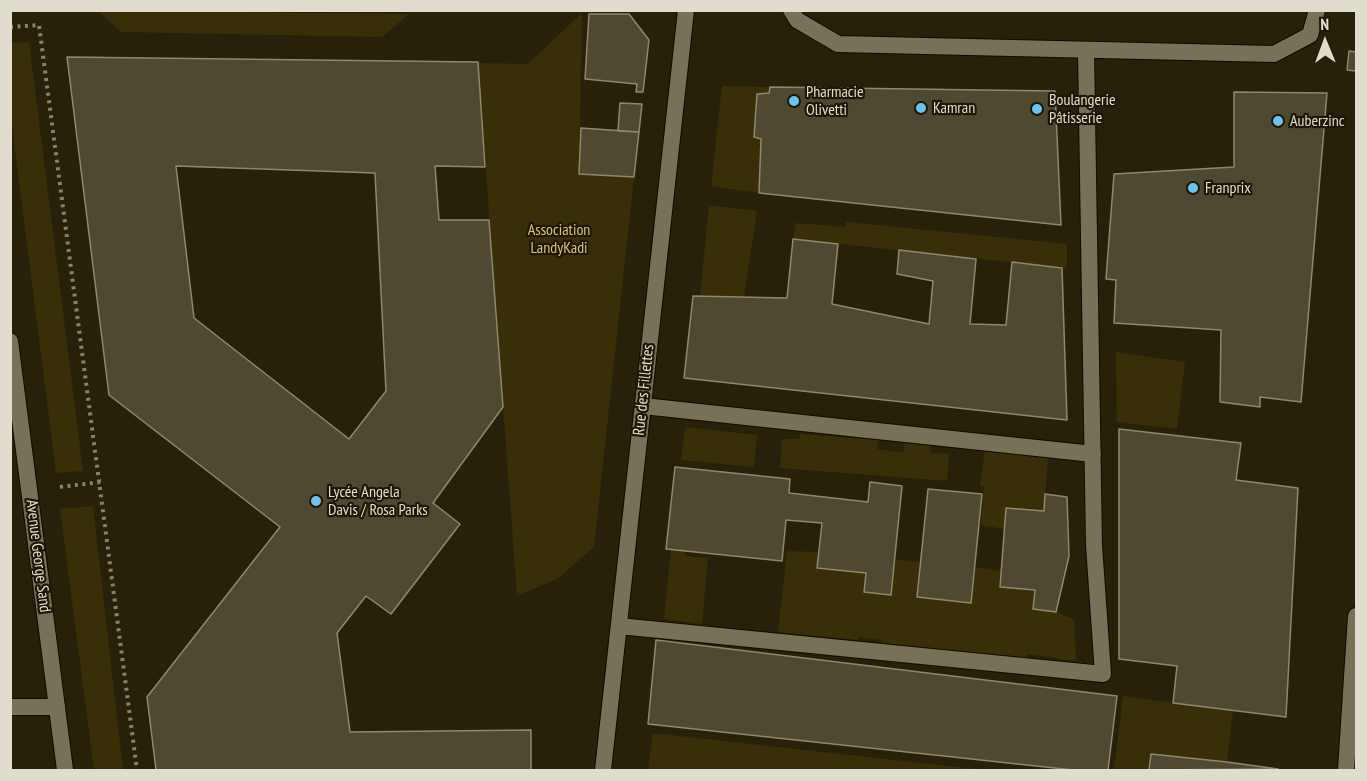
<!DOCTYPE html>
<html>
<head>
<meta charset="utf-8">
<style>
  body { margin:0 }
  #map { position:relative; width:1367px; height:781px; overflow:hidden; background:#27210a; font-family:"PT Sans Narrow",sans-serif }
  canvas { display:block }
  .frame { position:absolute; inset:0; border:12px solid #e0ddcf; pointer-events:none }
  .north { position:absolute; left:1295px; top:12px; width:60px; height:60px; -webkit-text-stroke:4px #1d1802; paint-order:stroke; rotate:359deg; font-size:16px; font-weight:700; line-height:24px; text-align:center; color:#e0ddcf }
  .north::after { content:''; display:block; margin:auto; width:21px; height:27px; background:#e0ddcf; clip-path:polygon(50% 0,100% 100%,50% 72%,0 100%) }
</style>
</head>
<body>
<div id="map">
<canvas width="1367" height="781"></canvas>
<div class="frame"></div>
<div class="north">N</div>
</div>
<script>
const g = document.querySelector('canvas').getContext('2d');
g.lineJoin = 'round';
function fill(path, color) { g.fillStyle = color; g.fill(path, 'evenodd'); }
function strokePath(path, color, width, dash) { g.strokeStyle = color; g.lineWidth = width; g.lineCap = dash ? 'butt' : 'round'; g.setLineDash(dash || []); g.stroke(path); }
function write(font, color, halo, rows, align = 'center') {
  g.font = font + ' "PT Sans Narrow",sans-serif'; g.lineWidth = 4.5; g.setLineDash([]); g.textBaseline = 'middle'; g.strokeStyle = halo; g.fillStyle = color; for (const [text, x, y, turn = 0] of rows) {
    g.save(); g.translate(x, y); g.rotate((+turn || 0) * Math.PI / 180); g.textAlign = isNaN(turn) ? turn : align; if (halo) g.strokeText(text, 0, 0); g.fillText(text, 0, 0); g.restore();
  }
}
fill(new Path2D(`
  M98,11L409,14L382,37L121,32Z
  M582,13L579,174L634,177L594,547L557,579L517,596L478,63L528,64Z
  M29,42L83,471L56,473L11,118V43Z
  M722,86L770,87L769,93L757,94L754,137L761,139L759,193L711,186Z
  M709,205L757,211L744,297L700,296Z
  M846,222L1067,244V268L793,239L796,223L846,227Z
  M1116,352L1185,362L1177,429L1117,422Z
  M685,427L757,435L754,467L681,460Z
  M800,434L878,440L877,449L903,453L905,443L931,445V453L949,454L947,481L780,468L782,439H799Z
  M985,449L1048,456L1044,511L1006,508L1004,529L981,525L984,486H980Z
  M93,506L123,770H94L60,509Z
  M671,549L684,550L685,556L708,558L702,624L664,619Z
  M787,551L819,552L818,568L866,573L891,595L895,559L920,562L917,597L971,603L975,567L1001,571L1000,587L1035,590L1033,609L1056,612L1074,619L1076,661L1027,654L1026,659L882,643L881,640L858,637V640L778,632Z
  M1123,696L1233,711L1227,762L1151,754L1149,770H1114Z
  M653,733L985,770H660L648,769Z`), '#382f09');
const building = new Path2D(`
  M589,14H629L649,40L643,92H636L637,84L585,79Z
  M1349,51L1356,52V71L1347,70Z
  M67,57L478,62L485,167L435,166L439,220H489L503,407L433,503L460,524L391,614L366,596L337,633L350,732L531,730V770H156L147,697L280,527L109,395ZM176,166L375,173L386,391L349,439L194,318Z
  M770,87L1055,91L1061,225L759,193L761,139L754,137L757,94L769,93Z
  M1234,92L1327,93L1301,402L1260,397V407L1220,402L1221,330L1114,323L1116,280L1106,279L1114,174L1234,167Z
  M620,103L642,104L639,132L618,131Z
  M581,128L639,132L634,177L579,174Z
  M793,239L838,244L832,304L929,324L933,281L897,274L899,250L976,259L970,324L1006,325L1012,262L1062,268L1067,420L684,378L693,296L787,298Z
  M1119,429L1241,443L1236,480L1298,488L1286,717L1173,703L1177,666L1119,659Z
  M675,467L790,479L789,493L868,502L870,482L902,486L891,595L864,592L866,573L817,568L822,523L786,520L782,561L666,549Z
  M928,489L982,494L971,603L917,597Z
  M1045,494L1067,497L1069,556L1056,612L1033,609L1035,590L1000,587L1006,508L1044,511Z
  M656,640L1117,696L1108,770H1073L648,724Z
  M1151,754L1227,762L1278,769L1149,770Z`);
fill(building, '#504931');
strokePath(building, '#8f886e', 1.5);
const service = new Path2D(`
  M791,10L797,20L838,44L1274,54L1310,35L1317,10`);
const pedestrian = new Path2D(`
  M643,406L1093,454
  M619,626L1103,674L1094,545L1086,52
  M10,707H57`);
const minor = new Path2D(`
  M10,341L65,770
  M603,770L686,10
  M1346,770L1356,616`);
strokePath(service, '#100a00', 18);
strokePath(pedestrian, '#100a00', 18);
strokePath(minor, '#100a00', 18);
strokePath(new Path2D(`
  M10,27L39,25L137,770
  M60,487L101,482`), '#878270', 4, [3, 4.5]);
strokePath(service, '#777157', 16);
strokePath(pedestrian, '#777157', 16);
strokePath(minor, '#777157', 16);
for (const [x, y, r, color] of [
  [794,101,6,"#6cc2f3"],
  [921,108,6,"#6cc2f3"],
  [1037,109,6,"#6cc2f3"],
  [1278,121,6,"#6cc2f3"],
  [1193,188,6,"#6cc2f3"],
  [316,501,6,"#6cc2f3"]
]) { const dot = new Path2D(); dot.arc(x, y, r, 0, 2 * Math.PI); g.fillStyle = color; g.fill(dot); strokePath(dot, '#1d1802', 2); }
write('16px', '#e0ddcf', '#1d1802', [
  ["Pharmacie",806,92],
  ["Olivetti",806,110],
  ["Boulangerie",1049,100],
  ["Pâtisserie",1049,118],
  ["Kamran",933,108],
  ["Auberzinc",1290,121],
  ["Franprix",1205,188],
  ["Lycée Angela",328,492],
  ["Davis / Rosa Parks",328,510]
], 'left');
write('16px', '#dac46b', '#1d1802', [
  ["Association",559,230],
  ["LandyKadi",559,248]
]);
write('16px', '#e0ddcf', '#1d1802', [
  ["Rue des Fillettes",644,390,-84],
  ["Avenue George Sand",38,556,83]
]);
</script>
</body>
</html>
